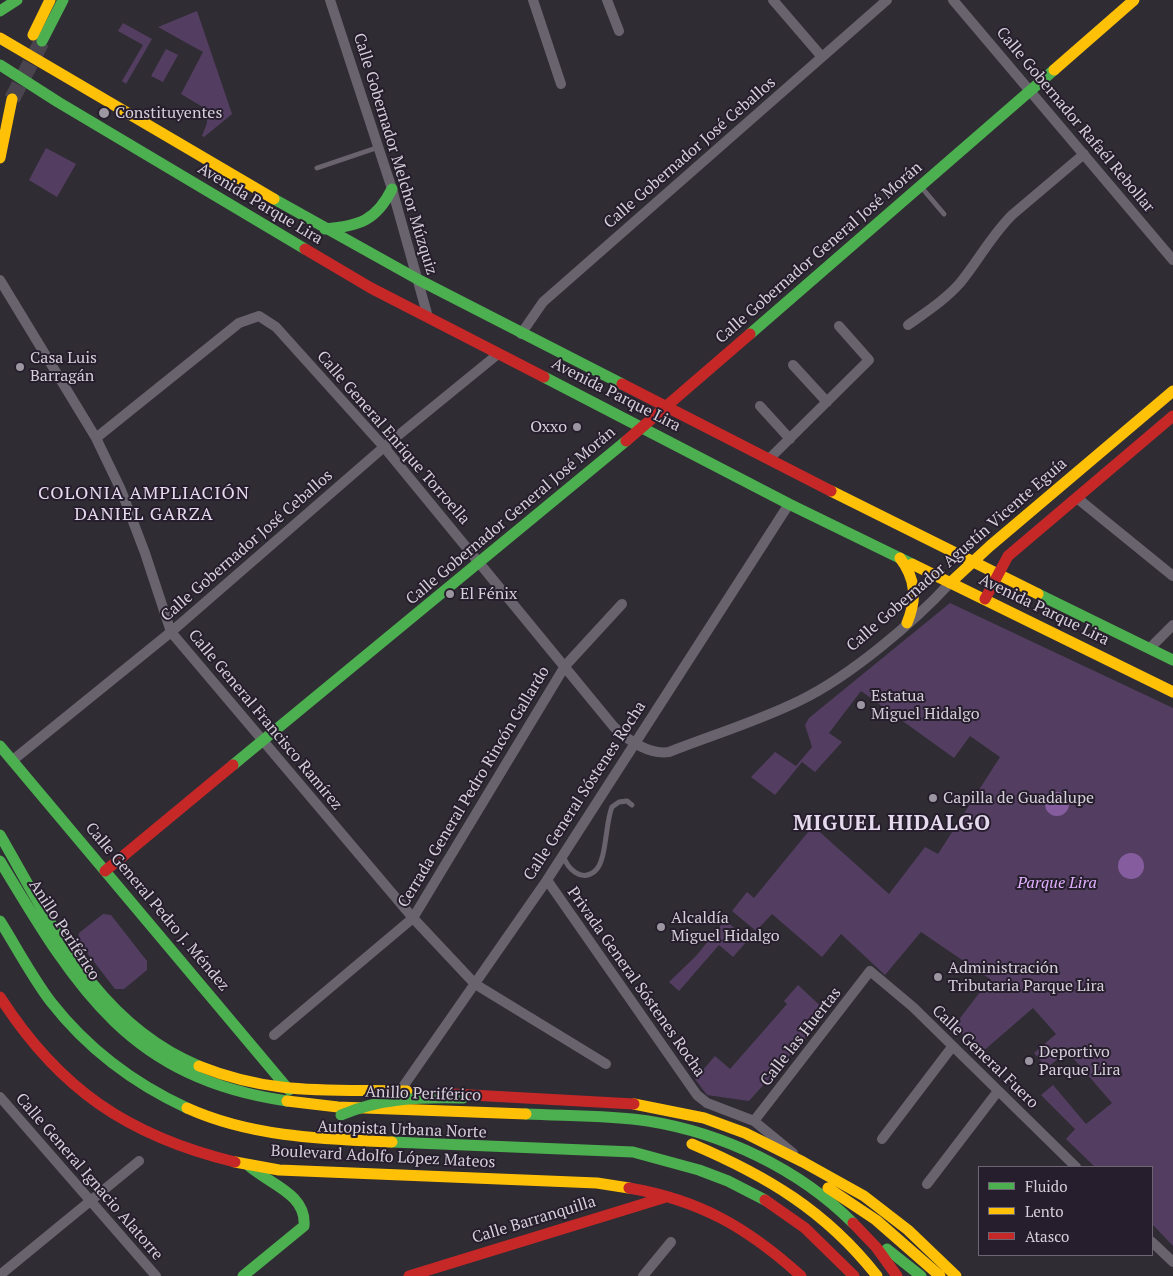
<!DOCTYPE html>
<html>
<head>
<meta charset="utf-8">
<style>
  body { margin:0 }
  #map { position:relative; width:1173px; height:1276px; overflow:hidden; background:#302c34; font-family:"PT Serif",serif }
  canvas { display:block }
  .legend { position:absolute; left:978px; top:1166px; width:175px; height:90px; box-sizing:border-box; background:#271e2d; border:1px solid #6d6572; margin:0; padding:6px 9px; list-style:none; font-size:15px; color:#d5cfd9 }
  .legend li { display:flex; align-items:center; gap:10px; height:25px }
  .legend b { width:25px; border:1px solid #6d6572 }
</style>
</head>
<body>
<div id="map">
<canvas width="1173" height="1276"></canvas>
<ul class="legend">
<li><b style="height:6px;background:#4caf50"></b>Fluido</li>
<li><b style="height:6px;background:#ffc107"></b>Lento</li>
<li><b style="height:6px;background:#c62828"></b>Atasco</li>
</ul>
</div>
<script>
const g = document.querySelector('canvas').getContext('2d');
g.lineJoin = 'round';
function fill(path, color) { g.fillStyle = color; g.fill(path, 'evenodd'); }
function strokePath(path, color, width, dash) { g.strokeStyle = color; g.lineWidth = width; g.lineCap = dash ? 'butt' : 'round'; g.setLineDash(dash || []); g.stroke(path); }
function write(font, color, halo, rows, align = 'center') {
  g.font = font + ' "PT Serif",serif'; g.lineWidth = 4; g.setLineDash([]); g.textBaseline = 'middle'; g.strokeStyle = halo; g.fillStyle = color; for (const [text, x, y, turn = 0] of rows) {
    g.save(); g.translate(x, y); g.rotate((+turn || 0) * Math.PI / 180); g.textAlign = isNaN(turn) ? turn : align; if (halo) g.strokeText(text, 0, 0); g.fillText(text, 0, 0); g.restore();
  }
}
fill(new Path2D(`
  M197,11L232,114L204,137L202,136L207,123L206,109L181,94L203,52L158,27Z
  M123,23L152,39L126,84L122,81L143,45L118,31Z
  M166,49L178,55L163,82L151,76Z
  M46,148L76,164L57,197L29,180Z
  M950,603L1173,708V1246L1152,1224V1167H1095L1066,1139L1075,1129L1041,1095L1053,1085L1086,1124L1112,1103L1067,1051L1047,1068L1034,1053L1056,1034L1033,1008L981,1053L954,1026L990,979L921,932L885,975L841,934L822,957L772,914L756,931L732,911L747,892L754,898L813,826L889,894L925,847L938,854L1000,757L970,736L954,758L861,691L829,733L842,742L815,772L802,762L775,795L751,777L775,752L796,766L812,747L805,725L809,718Z
  M103,914L111,915L147,961V970L124,989H115L78,941L79,933Z
  M725,920L748,940L733,957L719,945L679,991L669,982L696,956Z
  M798,985L828,1013L749,1101L707,1095L695,1079L715,1056L730,1069L787,1004L784,1001Z`), '#533e61');
fill(new Path2D(`
  M1045 804a12 12 0 1 1 24 0a12 12 0 1 1-24 0Z
  M1118 866a13 13 0 1 1 26 0a13 13 0 1 1-26 0Z`), '#855d9e');
strokePath(new Path2D(`
  M12,99L42,41`), '#49444d', 16, [16, 8]);
strokePath(new Path2D(`
  M317,168L379,147
  M922,188L944,214
  M563,855C567,868 581,883 595,871C607,861 605,823 612,807L619,802L627,801L632,805`), '#69636e', 5);
strokePath(new Path2D(`
  M330,0L392,189L428,317
  M533,0L561,84
  M607,0L619,31
  M773,0L822,57
  M953,0L1173,260
  M0,280L96,438L121,490L145,553L171,632L413,918L475,984L606,1064
  M908,325C926,312 945,300 960,283C978,261 991,236 1012,215L1084,154
  M521,334L543,302L887,0
  M793,365L827,402
  M760,406L790,439
  M96,438L239,323L259,316L276,327L384,447L614,727C629,741 648,755 669,752C712,735 759,721 801,700C850,676 913,623 950,583
  M769,459L869,360L839,326
  M1077,498L1173,576
  M1150,648L1173,625
  M13,760L171,632L384,447L498,354
  M547,880L697,1095L707,1103L754,1121L793,1153
  M274,1035L413,918L565,666L622,604
  M400,1091L547,880L789,504
  M0,1097L156,1276
  M754,1121L870,971L913,1007L1076,1167
  M882,1139L952,1047
  M927,1184L998,1091
  M1152,1242L1173,1262
  M0,1275L139,1161
  M643,1276L671,1242`), '#69636e', 10);
strokePath(new Path2D(`
  M0,11L17,0
  M42,41L63,0
  M0,65L58,102L305,249
  M274,199L419,280L622,384
  M325,229C359,226 376,221 392,189
  M750,334L1054,70
  M544,377L789,504L912,564
  M1038,594L1173,660
  M0,746L289,1090
  M233,765L626,441
  M0,835C52,925 97,1024 199,1066
  M0,861C76,987 128,1078 287,1101
  M0,921C17,948 32,977 51,1002C87,1048 135,1084 187,1108
  M526,1114C567,1116 608,1115 648,1121C723,1133 799,1169 853,1223
  M392,1142L633,1152L699,1170L728,1181L765,1200
  M887,1249L921,1276
  M243,1276L304,1226C307,1194 269,1184 249,1166`), '#4caf50', 11);
strokePath(new Path2D(`
  M33,35L50,0
  M0,38L274,199
  M1054,70L1134,0
  M0,158L12,99
  M831,491L1038,594
  M900,558C916,579 917,599 907,623
  M912,564L1173,692
  M950,583L990,546L1173,391
  M199,1066C274,1096 330,1089 407,1091
  M287,1101L338,1107L526,1114
  M634,1104L704,1118L745,1133L803,1162L864,1196L908,1230L956,1276
  M187,1108C251,1137 322,1139 392,1142
  M692,1144C767,1176 826,1211 877,1276
  M235,1162L279,1170L597,1183L629,1188
  M828,1188L876,1220L940,1276`), '#ffc107', 11);
strokePath(new Path2D(`
  M305,249L371,288L544,377
  M622,384L831,491
  M626,441L750,334
  M985,599L1008,556L1173,416
  M105,871L233,765
  M0,997C59,1089 128,1136 235,1162
  M453,1094L634,1104
  M629,1188C700,1200 748,1228 801,1276
  M765,1200L805,1228L854,1276
  M853,1223L876,1247L897,1276
  M409,1276L666,1197`), '#c62828', 11);
strokePath(new Path2D(`
  M341,1115C381,1098 420,1097 463,1098`), '#4caf50', 11);
for (const [x, y, r, color] of [
  [104,113,6,"#9b969f"],
  [20,367,5,"#9b969f"],
  [577,427,5,"#9b969f"],
  [450,594,5,"#9b969f"],
  [861,705,5,"#9b969f"],
  [933,798,5,"#9b969f"],
  [661,927,5,"#9b969f"],
  [938,977,5,"#9b969f"],
  [1029,1061,5,"#9b969f"]
]) { const dot = new Path2D(); dot.arc(x, y, r, 0, 2 * Math.PI); g.fillStyle = color; g.fill(dot); strokePath(dot, '#271e2d', 2); }
write('16px', '#d5cfd9', '#271e2d', [
  ["Constituyentes",115,113],
  ["Casa Luis",30,358],
  ["Barragán",30,376],
  ["Oxxo",567,427,"right"],
  ["El Fénix",460,594],
  ["Estatua",871,696],
  ["Miguel Hidalgo",871,714],
  ["Capilla de Guadalupe",943,798],
  ["Alcaldía",671,918],
  ["Miguel Hidalgo",671,936],
  ["Administración",948,968],
  ["Tributaria Parque Lira",948,986],
  ["Deportivo",1039,1052],
  ["Parque Lira",1039,1070]
], 'left');
write('16px', '#d5cfd9', '#271e2d', [
  ["Calle Gobernador Rafaél Rebollar",1075,120,50],
  ["Calle Gobernador José Ceballos",690,153,-41],
  ["Calle Gobernador Melchor Múzquiz",395,154,73],
  ["Avenida Parque Lira",260,204,31],
  ["Calle Gobernador General José Morán",819,253,-41],
  ["Avenida Parque Lira",616,395,27],
  ["Calle General Enrique Torroella",393,438,49],
  ["Calle Gobernador General José Morán",511,516,-40],
  ["Calle Gobernador José Ceballos",247,546,-41],
  ["Calle Gobernador Agustín Vicente Eguía",957,555,-41],
  ["Avenida Parque Lira",1044,610,26],
  ["Calle General Francisco Ramírez",265,720,50],
  ["Cerrada General Pedro Rincón Gallardo",474,787,-59],
  ["Calle General Sóstenes Rocha",585,791,-57],
  ["Calle General Pedro J. Méndez",157,907,50],
  ["Anillo Periférico",64,930,57],
  ["Privada General Sóstenes Rocha",636,982,55],
  ["Calle las Huertas",801,1037,-52],
  ["Calle General Fuero",985,1057,44],
  ["Anillo Periférico",423,1094,2],
  ["Autopista Urbana Norte",402,1130,2],
  ["Boulevard Adolfo López Mateos",383,1157,3],
  ["Calle General Ignacio Alatorre",89,1177,49],
  ["Calle Barranquilla",534,1220,-17]
]);
write('italic 16px', '#e0b1ff', '#271e2d', [
  ["Parque Lira",1057,883]
]);
g.letterSpacing = '1px';
write('18px', '#e6daee', '#271e2d', [
  ["COLONIA AMPLIACIÓN",144,494],
  ["DANIEL GARZA",144,515]
]);
g.letterSpacing = '0px';
g.letterSpacing = '1px';
write('bold 21px', '#e6daee', '#271e2d', [
  ["MIGUEL HIDALGO",892,824]
]);
g.letterSpacing = '0px';
</script>
</body>
</html>
